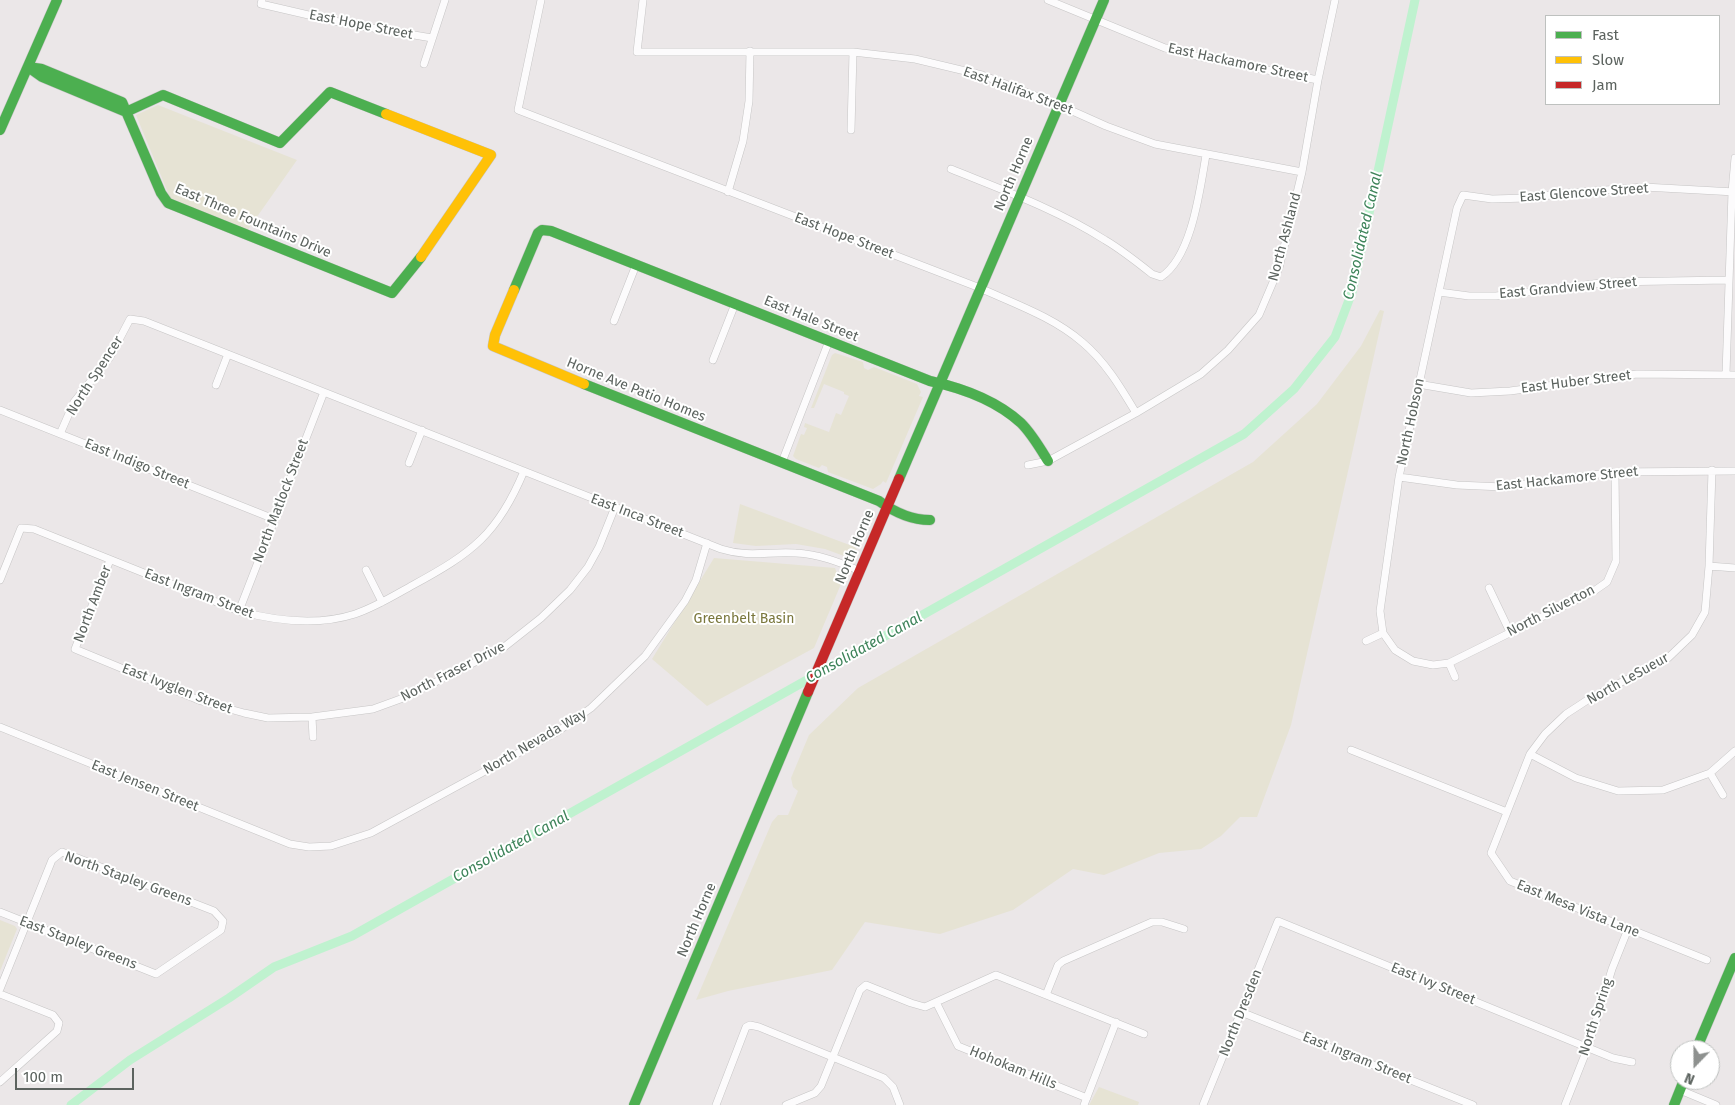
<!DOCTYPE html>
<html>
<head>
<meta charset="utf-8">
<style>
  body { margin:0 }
  #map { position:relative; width:1735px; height:1105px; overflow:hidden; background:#ebe7e8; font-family:"Fira Sans",sans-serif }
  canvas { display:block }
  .legend { position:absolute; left:1545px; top:15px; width:175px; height:90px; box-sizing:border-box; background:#fff; border:1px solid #bec1bf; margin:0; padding:6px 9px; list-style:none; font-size:15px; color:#5c635f }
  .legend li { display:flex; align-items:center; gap:10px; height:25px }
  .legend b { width:25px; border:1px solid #bec1bf }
  .north { position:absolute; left:1670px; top:1040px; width:50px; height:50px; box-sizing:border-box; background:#fff; border:1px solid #bec1bf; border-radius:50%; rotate:202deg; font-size:14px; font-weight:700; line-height:20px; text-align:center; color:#5c635f }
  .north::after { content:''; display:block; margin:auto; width:18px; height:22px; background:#8e918f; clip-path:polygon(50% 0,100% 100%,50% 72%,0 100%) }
  .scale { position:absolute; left:15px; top:1068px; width:119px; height:22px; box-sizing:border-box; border:2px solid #5c635f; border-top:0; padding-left:6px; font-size:15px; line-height:18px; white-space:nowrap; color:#5c635f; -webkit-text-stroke:4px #fff; paint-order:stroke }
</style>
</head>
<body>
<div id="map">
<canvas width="1735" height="1105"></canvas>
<ul class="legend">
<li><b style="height:6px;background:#4caf50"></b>Fast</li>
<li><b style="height:6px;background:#ffc107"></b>Slow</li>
<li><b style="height:6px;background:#c62828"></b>Jam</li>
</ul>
<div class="north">N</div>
<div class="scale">100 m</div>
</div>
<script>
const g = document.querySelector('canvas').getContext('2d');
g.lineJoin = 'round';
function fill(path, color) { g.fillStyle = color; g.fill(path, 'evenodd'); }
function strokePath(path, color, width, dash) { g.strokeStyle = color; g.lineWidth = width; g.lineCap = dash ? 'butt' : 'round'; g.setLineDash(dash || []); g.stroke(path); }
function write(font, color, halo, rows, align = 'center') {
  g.font = font + ' "Fira Sans",sans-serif'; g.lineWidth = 4; g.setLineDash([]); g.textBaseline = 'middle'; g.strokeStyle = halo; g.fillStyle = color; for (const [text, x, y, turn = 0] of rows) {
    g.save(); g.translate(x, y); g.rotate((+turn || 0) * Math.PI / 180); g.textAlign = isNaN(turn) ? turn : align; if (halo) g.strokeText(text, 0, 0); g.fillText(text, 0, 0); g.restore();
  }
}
fill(new Path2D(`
  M158,105L297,160L247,231L171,200L136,115Z
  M1380,310L1384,311L1291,725L1257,817H1240L1221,836L1201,849L1159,853L1104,875L1073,869L1013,910L940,934L865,922L832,970L728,991L696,1000L772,822L778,815H788L798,791L793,787L791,778L809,735L858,688L1253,462L1317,404L1361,346Z
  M835,353L863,362L864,368L868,370L874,367L917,384L921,392L919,396L923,397L886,483L883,481L881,484L873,489L828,472L827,467L822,465L819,468L796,459L793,456L801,434L804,435L807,428L804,427L805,423L829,432L836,413L841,415L849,396L844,394V392L824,384L814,408H811L832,355Z
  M740,504L855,547L857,550L855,555L844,556L825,549L796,544L756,546L733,543Z
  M714,558L835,568L841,584L814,648L707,706L652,659Z
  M0,920L15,926L17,929L0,971Z
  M1099,1087L1139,1102L1138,1105H1089Z`), '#e6e3d4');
strokePath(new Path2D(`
  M71,1105L130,1060L229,998L274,967L352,936L1244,434L1294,389L1335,337L1352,292L1415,0`), '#bff2cf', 9);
const street = new Path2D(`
  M262,0L261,4L343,23L432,38
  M541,0L518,110L980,288C1015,304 1053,317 1082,342C1105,361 1121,388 1136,413
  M643,0L637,52H853L915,59L982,75L1059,105L1106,126L1155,144L1302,172
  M1048,0L1165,48L1196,56L1318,80
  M424,64L445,0
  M851,130L853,52
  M951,169C1003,190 1058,210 1105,240C1122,250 1137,262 1152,274L1161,277C1192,257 1200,189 1206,155
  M728,192L743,141L749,101L750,51
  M1439,292L1469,296H1496L1609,282L1728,280
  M614,321L636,265
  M713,360L735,304
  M1726,374L1732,192L1735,158
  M1418,384L1471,393L1510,391L1637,374L1735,375
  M216,385L228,354
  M0,410L274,519
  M60,434L74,402L110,357L130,319L144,321L721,549C750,558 768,551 796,553C818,554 839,562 860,571
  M782,462L829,341
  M409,463L422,430
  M1028,465L1048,461L1136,413L1201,374L1228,350L1259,315L1279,268L1302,172L1318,80L1335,0
  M1615,472L1616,561L1607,582L1594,591L1449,663L1433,665L1413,661L1395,650L1383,633L1380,611L1399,477L1457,208L1463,195L1492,199L1527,198L1567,193L1644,187L1735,192
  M1399,477L1457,485L1503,487L1615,472L1735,471
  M110,560L75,649L201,701L244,713L268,718L312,717L373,709L406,697L503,648L541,618L570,590L588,567L599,547L615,507
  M1709,566L1735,568
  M366,570L382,602
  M0,580L21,528L34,529L239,611C276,621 318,626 355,614C376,607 395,595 413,585C472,553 498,534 524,471
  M1489,588L1510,632
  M239,611L324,392
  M1366,641L1383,633
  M1449,663L1455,677
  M312,717L313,737
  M0,727L290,844L309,847L331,846L371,833L557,732L591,708L645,656L685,601L696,580L707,543
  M1351,750L1507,812
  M1530,754L1576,778L1618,791L1663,790L1710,773L1735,751
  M1710,773L1723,795
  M0,912L156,974L221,930L223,921L214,911L62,852L52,860L0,989
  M1707,960L1510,881L1491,853L1530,754L1545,734L1566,714L1589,699L1668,658L1692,635L1705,612L1709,566L1712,470
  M0,994L53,1015L59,1023L57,1031L0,1082
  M1046,995L1058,965L1063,961L1152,922H1162L1184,929
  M936,1002L958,1046L1087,1098
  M1241,1012L1473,1105
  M1680,1090L1716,1105
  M716,1105L746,1027L750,1025L759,1027L884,1078L893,1087L900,1105
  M786,1105L815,1093L821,1086L860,990L866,985L911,1003L925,1007L996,975L1144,1034
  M1084,1105L1116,1022
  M1203,1105L1278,921L1613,1058L1632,1062
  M1565,1105L1588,1047L1612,969L1628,929`);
const fast = new Path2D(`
  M28,67L42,77L126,112L163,95L280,143L330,92L386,114
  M28,67L42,69L122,102L161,193L168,203L392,293L421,257
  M0,130L57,0
  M514,290L538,233L542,230L551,231L930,381C962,388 997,401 1021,423C1032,434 1040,448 1048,461
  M584,384L879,501C894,512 911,520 930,520
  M899,479L1104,0
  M1696,1050L1735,958
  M634,1105L808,692
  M1674,1105L1684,1080`);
const slow = new Path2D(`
  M386,114L491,155L421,257
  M514,290L495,335L493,346L584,384`);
const jam = new Path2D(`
  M808,692L899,479`);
strokePath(street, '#c6c5c5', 8);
strokePath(fast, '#c6c5c5', 11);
strokePath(slow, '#c6c5c5', 11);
strokePath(jam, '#c6c5c5', 11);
strokePath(street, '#fcfbfc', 7);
strokePath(fast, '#4caf50', 10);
strokePath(slow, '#ffc107', 10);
strokePath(jam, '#c62828', 10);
write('14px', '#5c635f', '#fff', [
  ["East Hope Street",361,25,11],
  ["East Hackamore Street",1238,63,12],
  ["East Halifax Street",1018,91,20],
  ["North Horne",1014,174,-67],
  ["East Glencove Street",1584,193,-4],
  ["East Three Fountains Drive",253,221,23],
  ["East Hope Street",844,236,21],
  ["North Ashland",1285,237,-75],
  ["East Grandview Street",1568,288,-5],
  ["East Hale Street",811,319,22],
  ["North Spencer",95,376,-57],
  ["East Huber Street",1576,382,-7],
  ["Horne Ave Patio Homes",636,390,22],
  ["North Hobson",1411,422,-78],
  ["East Indigo Street",137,464,22],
  ["East Hackamore Street",1567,479,-6],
  ["North Matlock Street",281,501,-69],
  ["East Inca Street",637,516,21],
  ["North Horne",855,547,-67],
  ["East Ingram Street",199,594,21],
  ["North Amber",93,604,-69],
  ["North Silverton",1551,611,-27],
  ["North Fraser Drive",453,672,-27],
  ["North LeSueur",1628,679,-29],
  ["East Ivyglen Street",177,689,21],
  ["North Nevada Way",535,742,-30],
  ["East Jensen Street",145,786,22],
  ["North Stapley Greens",128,879,20],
  ["East Mesa Vista Lane",1578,909,22],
  ["North Horne",697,920,-67],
  ["East Stapley Greens",78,943,21],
  ["East Ivy Street",1433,984,22],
  ["North Dresden",1241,1013,-68],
  ["North Spring",1596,1017,-72],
  ["East Ingram Street",1357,1058,22],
  ["Hohokam Hills",1013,1068,22]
]);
write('14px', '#7a773c', '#fff', [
  ["Greenbelt Basin",744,619]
]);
write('italic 15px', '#3e845a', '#fff', [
  ["Consolidated Canal",1363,236,-77],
  ["Consolidated Canal",864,648,-29],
  ["Consolidated Canal",511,847,-29]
]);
</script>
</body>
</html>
